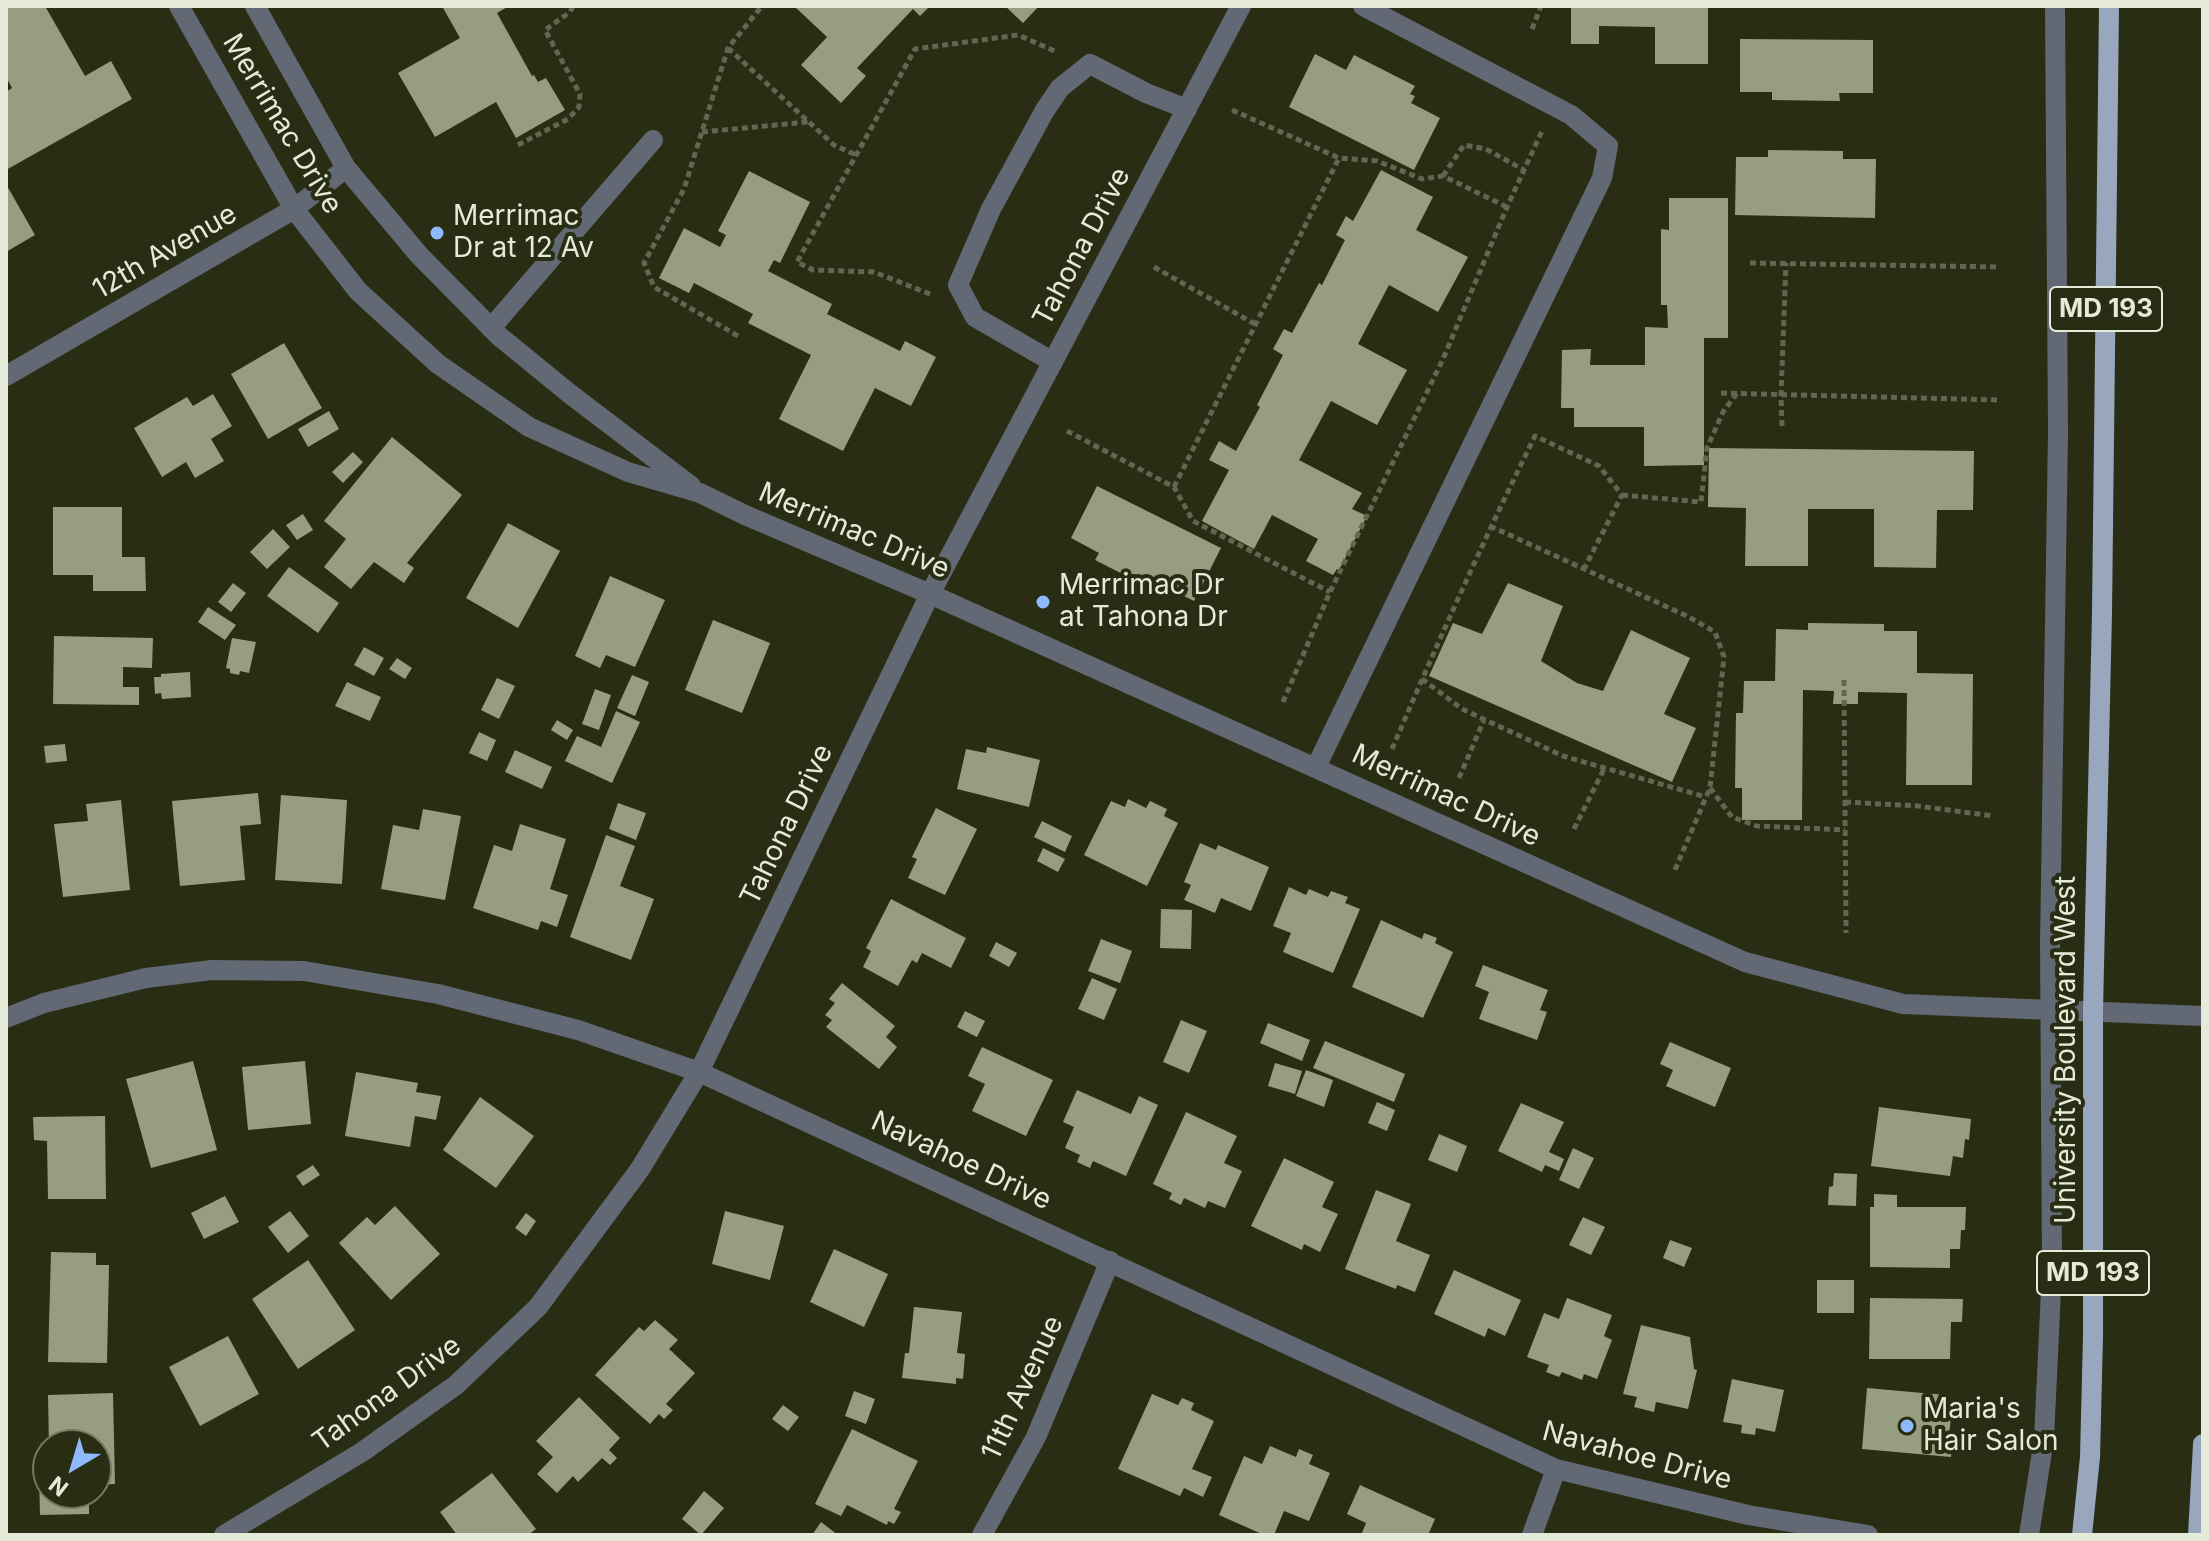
<!DOCTYPE html>
<html>
<head>
<meta charset="utf-8">
<style>
  body { margin:0 }
  #map { position:relative; width:2209px; height:1541px; overflow:hidden; background:#292d13; font-family:Inter,sans-serif }
  canvas { display:block }
  .frame { position:absolute; inset:0; border:8px solid #e6ead9; pointer-events:none }
  .north { position:absolute; left:32px; top:1429px; width:80px; height:80px; box-sizing:border-box; background:#292d13; border:2px solid #757962; border-radius:50%; rotate:218deg; font-size:22px; font-weight:700; line-height:32px; text-align:center; color:#e6ead9 }
  .north::after { content:''; display:block; margin:auto; width:28px; height:36px; background:#8eb9fc; clip-path:polygon(50% 0,100% 100%,50% 72%,0 100%) }
</style>
</head>
<body>
<div id="map">
<canvas width="2209" height="1541"></canvas>
<div class="frame"></div>
<div class="north">N</div>
</div>
<script>
const g = document.querySelector('canvas').getContext('2d');
g.lineJoin = 'round';
function fill(path, color) { g.fillStyle = color; g.fill(path, 'evenodd'); }
function strokePath(path, color, width, dash) { g.strokeStyle = color; g.lineWidth = width; g.lineCap = dash ? 'butt' : 'round'; g.setLineDash(dash || []); g.stroke(path); }
function write(font, color, halo, rows, align = 'center') {
  g.font = font + ' Inter,sans-serif'; g.lineWidth = 8; g.setLineDash([]); g.textBaseline = 'middle'; g.strokeStyle = halo; g.fillStyle = color; for (const [text, x, y, turn = 0] of rows) {
    g.save(); g.translate(x, y); g.rotate((+turn || 0) * Math.PI / 180); g.textAlign = isNaN(turn) ? turn : align; if (halo) g.strokeText(text, 0, 0); g.fillText(text, 0, 0); g.restore();
  }
}
fill(new Path2D(`
  M6,6H45L85,76L111,61L132,99L6,170V92L12,88L6,77Z
  M442,6H509L497,13L532,76L534,75L538,82L546,78L565,110L516,138L496,102L435,137L398,73L460,38Z
  M794,6H930L920,16L913,9L857,68L866,76L841,103L801,65L827,37Z
  M1005,6H1039L1023,23Z
  M1571,6H1708V64H1655V27L1599,26V44H1571Z
  M1740,39L1873,40V93H1839L1840,101L1772,100V92H1740Z
  M1315,54L1346,70L1354,55L1415,86L1410,94L1415,96L1411,103L1440,118L1414,170L1289,107Z
  M1768,150L1843,151V159H1876L1875,218L1735,215L1736,157H1768Z
  M1381,170L1433,197L1416,230L1468,257L1438,312L1389,285L1358,344L1407,370L1377,425L1331,401L1299,460L1362,493L1352,509L1367,516L1339,570L1337,569L1333,575L1306,561L1318,539L1272,515L1254,549L1202,521L1229,470L1209,460L1219,441L1236,451L1260,407L1257,405L1283,355L1273,349L1284,329L1292,333L1319,283L1322,285L1345,240L1336,235L1346,216L1353,221Z
  M749,171L810,202L780,263L774,260L768,271L832,304L827,314L900,351L905,341L936,357L911,406L875,388L843,451L779,419L811,355L748,323L753,314L694,283L689,293L659,278L684,228L720,247L726,235L718,231Z
  M6,184L35,235L6,252Z
  M1669,198H1728V338H1704V465L1644,466V427H1574V408H1561L1562,350L1591,349L1590,365H1645V327L1668,328L1667,305H1661V229L1669,230Z
  M284,343L322,408L268,439L231,374Z
  M213,394L232,426L211,439L224,461L195,478L186,462L162,477L134,428L187,397L193,406Z
  M329,411L339,429L308,447L298,429Z
  M392,437L462,495L407,563L414,568L404,583L374,562L351,589L324,567L346,539L324,521Z
  M1709,448L1974,451L1973,510H1937L1936,568L1874,567V509H1808V566H1745L1746,508L1708,507Z
  M353,452L363,462L343,483L332,472Z
  M1097,486L1221,548L1194,601L1166,587L1162,594L1095,560L1099,553L1071,538Z
  M53,507H122V557H145L146,591H93V575H53Z
  M303,514L313,530L297,540L286,525Z
  M508,523L560,551L518,628L466,598Z
  M273,529L290,547L267,569L250,552Z
  M289,567L339,603L318,633L267,596Z
  M610,576L665,600L635,667L606,655L600,668L575,656Z
  M233,583L246,593L231,612L218,602Z
  M1508,583L1563,606L1541,661L1577,683L1603,691L1631,630L1690,658L1664,714L1696,728L1672,782L1429,676L1453,623L1482,634Z
  M208,607L236,625L225,640L198,622Z
  M713,620L770,643L742,713L685,690Z
  M1808,623L1884,624V631H1917V673L1973,674L1972,785H1906L1907,693L1858,692V704H1833L1834,691L1803,690L1802,820H1742V788H1735L1736,713H1743L1744,681H1775L1776,629L1808,630Z
  M54,636L153,638L152,668L123,667V687H139V705L53,704Z
  M232,638L256,642L249,673L240,671L239,675L230,673V669L226,668Z
  M364,647L384,658L374,676L354,665Z
  M397,658L412,668L405,679L389,669Z
  M190,672L191,697L162,699L161,693L155,694L154,677H161V674Z
  M632,675L649,682L635,716L617,708Z
  M497,678L515,686L499,719L481,710Z
  M347,682L381,697L370,721L335,706Z
  M595,689L611,695L599,730L582,724Z
  M616,711L640,722L612,783L565,761L577,736L601,747Z
  M557,720L573,730L567,740L551,730Z
  M479,732L496,740L487,761L469,753Z
  M65,744L67,761L46,763L44,746Z
  M987,747L1040,760L1029,807L957,789L966,749L986,753Z
  M515,750L552,767L542,789L505,772Z
  M258,793L261,824L240,826L245,880L180,886L172,801Z
  M281,795L347,800L342,884L275,880Z
  M1128,799L1146,808L1150,801L1167,809L1164,816L1178,823L1147,886L1084,855L1111,801L1125,807Z
  M121,800L130,890L63,897L54,824L88,821L86,804Z
  M618,803L646,813L636,840L609,829Z
  M936,808L977,829L945,895L908,878L917,859L912,857Z
  M423,809L461,816L445,900L381,889L393,825L419,830Z
  M1042,821L1072,836L1065,852L1034,837Z
  M520,824L566,839L550,889L568,895L557,927L541,921L538,930L473,908L494,845L512,851Z
  M606,835L635,846L620,886L654,899L631,960L570,937Z
  M1200,843L1216,850L1218,845L1269,867L1251,911L1221,898L1215,913L1184,900L1191,885L1184,882Z
  M1043,848L1065,859L1058,872L1037,861Z
  M1289,887L1306,895L1309,889L1328,897L1331,891L1348,897L1345,903L1360,909L1333,973L1283,952L1291,933L1273,926Z
  M891,899L966,938L951,968L922,953L917,963L912,960L898,986L863,967L871,951L866,948Z
  M1161,909L1192,910L1191,949L1160,948Z
  M1381,920L1422,939L1424,933L1437,938L1435,943L1453,952L1423,1018L1352,987Z
  M1101,939L1132,951L1120,983L1088,971Z
  M996,942L1017,953L1009,967L989,956Z
  M1483,965L1548,990L1540,1010L1547,1012L1537,1040L1479,1019L1489,992L1475,986Z
  M1092,978L1117,989L1104,1020L1078,1009Z
  M842,983L895,1026L886,1037L897,1047L879,1069L826,1027L832,1020L825,1015L835,1003L829,999Z
  M965,1011L985,1021L977,1037L957,1027Z
  M1181,1020L1207,1031L1189,1073L1163,1062Z
  M1268,1023L1310,1040L1302,1061L1260,1043Z
  M1325,1041L1405,1074L1394,1102L1313,1068Z
  M1670,1042L1731,1068L1715,1107L1666,1086L1673,1070L1660,1064Z
  M982,1047L1053,1080L1026,1136L972,1111L985,1084L968,1076Z
  M193,1061L217,1150L151,1168L126,1079Z
  M305,1061L311,1124L248,1130L242,1067Z
  M1275,1063L1302,1071L1295,1094L1268,1086Z
  M1306,1070L1333,1080L1324,1107L1296,1096Z
  M356,1072L418,1083L416,1092L441,1096L436,1120L415,1116L410,1147L345,1136Z
  M1077,1090L1131,1114L1139,1096L1158,1105L1126,1176L1093,1161L1090,1168L1077,1162L1080,1155L1065,1148L1074,1127L1063,1122Z
  M480,1097L534,1136L496,1188L443,1150Z
  M1377,1102L1395,1110L1387,1131L1368,1123Z
  M1521,1103L1564,1122L1549,1152L1564,1159L1559,1171L1545,1165L1542,1172L1498,1151Z
  M1879,1107L1971,1119L1969,1140L1965,1139L1963,1158L1953,1156L1950,1176L1871,1166Z
  M1186,1112L1237,1136L1224,1163L1242,1171L1225,1208L1208,1201L1205,1208L1184,1198L1181,1205L1169,1199L1172,1193L1153,1184Z
  M105,1116L106,1199H48L47,1141L34,1140L33,1117Z
  M1439,1134L1467,1146L1457,1172L1428,1160Z
  M1573,1148L1594,1158L1579,1189L1559,1180Z
  M1284,1158L1334,1182L1322,1207L1338,1214L1320,1252L1304,1244L1302,1250L1251,1226Z
  M313,1165L320,1175L303,1186L296,1176Z
  M1834,1173L1857,1174L1856,1206L1828,1205L1829,1187L1833,1186Z
  M1376,1190L1411,1204L1396,1241L1430,1255L1415,1292L1397,1285L1396,1289L1345,1269Z
  M1874,1194L1897,1195V1207H1966L1965,1230H1961L1960,1249H1950V1268L1870,1267V1207H1874Z
  M225,1196L239,1222L204,1239L191,1213Z
  M395,1206L440,1254L391,1300L339,1243L367,1217L375,1225Z
  M290,1211L309,1236L288,1253L268,1227Z
  M725,1211L784,1226L770,1280L712,1264Z
  M526,1213L536,1221L526,1236L515,1228Z
  M1583,1217L1605,1227L1591,1255L1569,1245Z
  M1670,1240L1692,1248L1684,1267L1663,1258Z
  M834,1249L888,1274L864,1327L810,1302Z
  M51,1252L96,1253V1265H109L107,1363L48,1362Z
  M308,1260L355,1330L298,1369L252,1299Z
  M1454,1270L1521,1300L1505,1336L1488,1328L1485,1337L1434,1314Z
  M1817,1280H1854V1313H1817Z
  M1567,1298L1612,1315L1604,1336L1612,1340L1597,1379L1584,1374L1582,1380L1562,1372L1559,1377L1546,1372L1549,1365L1527,1357L1544,1313L1559,1319Z
  M1870,1298L1963,1299L1962,1322H1951L1950,1359H1869Z
  M914,1307L962,1312L957,1353L965,1354L963,1379L956,1378V1384L902,1378L905,1353H909Z
  M655,1320L678,1340L669,1349L695,1373L666,1404L673,1410L664,1419L659,1414L650,1424L595,1375L639,1327L644,1331Z
  M1641,1325L1690,1337L1694,1369L1697,1370L1688,1409L1656,1402L1654,1412L1634,1407L1637,1397L1623,1394Z
  M228,1336L259,1394L200,1426L169,1367Z
  M1732,1379L1784,1390L1775,1432L1756,1428L1755,1435L1741,1433L1742,1425L1723,1422Z
  M1867,1388L1945,1395L1943,1418H1951L1949,1435H1953L1951,1457L1862,1449Z
  M854,1391L875,1399L866,1424L845,1416Z
  M113,1393L115,1484L96,1485V1445H49L48,1395Z
  M1152,1394L1178,1405L1182,1398L1194,1403L1191,1410L1214,1421L1192,1469L1212,1477L1203,1497L1184,1488L1180,1496L1118,1469Z
  M579,1397L620,1438L609,1450L617,1458L610,1465L602,1458L578,1482L573,1476L557,1493L537,1474L553,1457L536,1441Z
  M783,1405L799,1417L788,1431L772,1419Z
  M852,1429L918,1461L894,1509L901,1512L894,1524L888,1521L887,1525L847,1505L841,1516L815,1504Z
  M1270,1446L1296,1457L1299,1449L1313,1455L1309,1464L1330,1473L1309,1521L1284,1511L1274,1535H1264L1219,1515L1244,1456L1262,1464Z
  M492,1473L536,1529L528,1535H457L440,1512Z
  M39,1475H48V1493H89V1514L40,1515Z
  M1360,1485L1435,1519L1428,1535H1361L1366,1523L1347,1514Z
  M704,1491L724,1508L701,1535L682,1519Z
  M821,1522L838,1535H812Z`), '#979e7f');
strokePath(new Path2D(`
  M1532,29L1541,6
  M728,48L834,145L856,155
  M1232,110L1339,158L1377,161L1422,179L1443,176L1507,207
  M702,132L808,122
  M518,145L568,119L579,107L580,94L545,30L570,12L573,6
  M1443,176L1464,145L1486,149L1524,170
  M1750,263L2000,267
  M1154,267L1255,324
  M930,294L874,272L813,270L797,262L915,49L1018,35L1057,52
  M738,336L654,287L644,263L684,189L728,48L762,6
  M1721,393L1997,400
  M1782,426L1781,395L1786,263
  M1067,431L1174,487L1193,521L1330,592
  M1174,487L1339,158
  M1622,495L1701,502L1707,448L1723,412L1737,393
  M1490,526L1687,616L1715,632L1724,657L1710,788L1674,872
  M1422,679L1462,709L1563,756L1706,797
  M1844,680L1846,933
  M1283,702L1330,592L1443,359L1507,207L1542,131
  M1392,749C1437,644 1484,539 1535,436L1599,466L1622,495L1584,569
  M1459,778L1484,720
  M1710,788L1732,817L1757,826L1845,830
  M1845,802L1918,806L1993,816
  M1574,829L1605,767`), '#636750', 5, [6, 4]);
strokePath(new Path2D(`
  M491,328L653,140
  M1053,362L975,317L958,285L991,209L1045,110L1060,88L1090,64L1146,93L1187,109
  M1316,767L1602,178L1608,146L1571,115L1363,6
  M2029,1535L2044,1439L2052,1269L2050,943L2058,432L2055,6`), '#626974', 20);
strokePath(new Path2D(`
  M179,6L294,209L358,291L438,364L529,427L628,472L700,493L745,515L930,594L1745,962L1903,1004L2203,1016
  M255,6L346,168L419,255L499,336L570,394L691,486
  M6,376L294,209L346,168
  M6,1018L44,1003L146,978L212,970L304,971L438,994L578,1030L699,1072L1556,1469L1748,1515L1868,1535
  M224,1535L362,1452L456,1385L538,1307L640,1169L699,1072L930,594L1241,6
  M982,1535L1036,1437L1110,1261
  M1532,1535L1556,1469`), '#626974', 20);
strokePath(new Path2D(`
  M2082,1535L2090,1457L2093,1336V1010L2102,613L2109,6
  M2198,1535L2203,1444`), '#99a7be', 20);
for (const [x, y, r, color] of [
  [437,233,8,"#8eb9fc"],
  [1043,602,8,"#8eb9fc"],
  [1907,1426,8,"#8eb9fc"]
]) { const dot = new Path2D(); dot.arc(x, y, r, 0, 2 * Math.PI); g.fillStyle = color; g.fill(dot); strokePath(dot, '#292d13', 3); }
for (const [x, y, w] of [
  [2106,309,112],
  [2093,1273,112]
]) { const box = new Path2D(); box.roundRect(x - w / 2, y - 22, w, 44, 6); g.fillStyle = '#292d13'; g.fill(box); strokePath(box, '#e6ead9', 2); }
write('bold 26px', '#e6ead9', null, [
  ["MD 193",2106,309],
  ["MD 193",2093,1273]
]);
write('28px', '#e6ead9', '#292d13', [
  ["Merrimac Drive",282,124,59],
  ["Tahona Drive",1082,247,-62],
  ["12th Avenue",165,252,-30],
  ["Merrimac Drive",854,531,23],
  ["Merrimac Drive",1446,796,25],
  ["Tahona Drive",787,825,-64],
  ["University Boulevard West",2067,1050,-90],
  ["Navahoe Drive",961,1161,25],
  ["11th Avenue",1023,1388,-65],
  ["Tahona Drive",387,1394,-36],
  ["Navahoe Drive",1637,1456,15]
]);
write('28px', '#e6ead9', '#292d13', [
  ["Merrimac",453,217],
  ["Dr at 12 Av",453,249],
  ["Merrimac Dr",1059,586],
  ["at Tahona Dr",1059,618],
  ["Maria's",1923,1410],
  ["Hair Salon",1923,1442]
], 'left');
</script>
</body>
</html>
